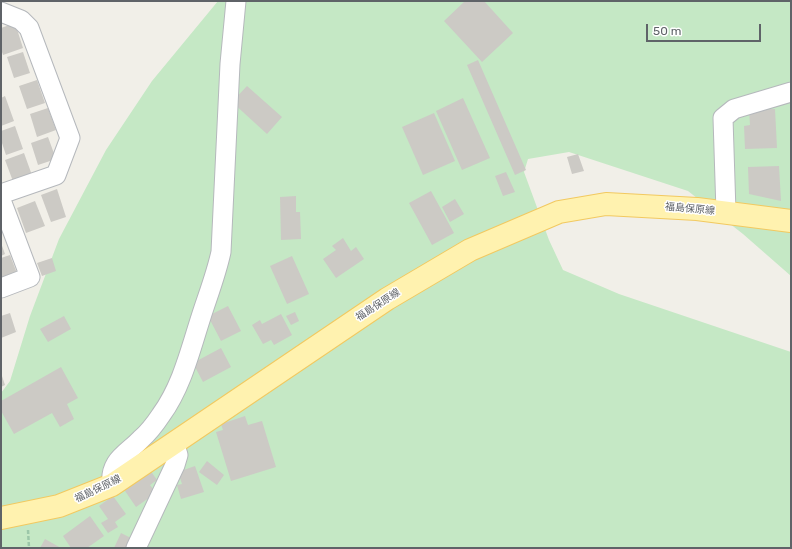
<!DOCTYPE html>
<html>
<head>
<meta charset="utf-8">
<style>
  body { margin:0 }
  #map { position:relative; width:792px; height:549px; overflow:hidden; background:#f1efe8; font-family:Rubik,sans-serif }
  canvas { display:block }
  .frame { position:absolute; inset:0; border:2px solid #5f6368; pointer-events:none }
  .scale { position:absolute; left:646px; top:24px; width:115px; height:18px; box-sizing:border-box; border:2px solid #5f6368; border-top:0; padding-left:5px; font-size:12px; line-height:14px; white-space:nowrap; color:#5f6368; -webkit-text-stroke:3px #fff; paint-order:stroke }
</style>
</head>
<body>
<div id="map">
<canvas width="792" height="549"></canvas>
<div class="frame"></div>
<div class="scale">50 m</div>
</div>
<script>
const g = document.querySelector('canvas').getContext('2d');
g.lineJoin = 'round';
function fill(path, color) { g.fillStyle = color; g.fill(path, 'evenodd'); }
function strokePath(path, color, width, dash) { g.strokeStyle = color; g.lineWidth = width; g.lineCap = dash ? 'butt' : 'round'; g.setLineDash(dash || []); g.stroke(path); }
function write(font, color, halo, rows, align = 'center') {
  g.font = font + ' Rubik,"Noto Sans JP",sans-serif'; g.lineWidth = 3; g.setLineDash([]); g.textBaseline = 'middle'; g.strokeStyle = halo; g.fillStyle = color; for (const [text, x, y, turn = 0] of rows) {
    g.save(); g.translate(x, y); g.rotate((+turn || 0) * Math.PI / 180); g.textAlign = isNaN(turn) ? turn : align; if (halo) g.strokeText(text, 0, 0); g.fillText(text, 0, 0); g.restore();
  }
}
fill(new Path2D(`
  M218,1H791V276L743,234L688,191L569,152L528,159L524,172L549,240L563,270L619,294L791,352V548H1V393L10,381L30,316L59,239L106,150L152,81Z`), '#c5e8c5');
fill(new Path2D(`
  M465,1H484L513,33L482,62L444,21Z
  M15,23L23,48L3,55L1,49V28Z
  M23,52L30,73L14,78L7,57Z
  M478,60L526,170L515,175L467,65Z
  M37,80L45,103L27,109L19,86Z
  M247,86L282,117L267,134L232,102Z
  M5,96L14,121L1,126V98Z
  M463,98L490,158L462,170L436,111Z
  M48,108L56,130L37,137L30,114Z
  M775,109L777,148L745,149L744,126L750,125L749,110Z
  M434,113L455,161L423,175L402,127Z
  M15,126L23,149L6,155L1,140V131Z
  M48,137L56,159L38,165L31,143Z
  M24,153L33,178L14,184L5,160Z
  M578,154L584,171L572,174L567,157Z
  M779,166L781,201L749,194L748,167Z
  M506,172L515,192L503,196L495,176Z
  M57,189L66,217L51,222L41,195Z
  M431,191L454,233L432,245L409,203Z
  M296,196V212H300L301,239L281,240L280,197Z
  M455,199L464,214L450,222L442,207Z
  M35,201L45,226L26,233L17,208Z
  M343,238L351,251L356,247L364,259L336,278L323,259L336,250L332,246Z
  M1,243L5,254L1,256Z
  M10,255L18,276L1,282V258Z
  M292,256L309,294L287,304L270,266Z
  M52,258L56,271L42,276L37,263Z
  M228,306L241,331L221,341L208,316Z
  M295,312L299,321L291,325L286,316Z
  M10,313L16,332L1,338V316Z
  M281,314L292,335L274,345L271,340L263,344L252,325L260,320L262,324Z
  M64,316L71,329L48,342L40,329Z
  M221,348L231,367L203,382L193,363Z
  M61,367L78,398L67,404L74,419L60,427L52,413L14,434L1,411V401Z
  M1,373L5,385L1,387Z
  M245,416L248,425L262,421L276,467L231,481L216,432L223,430L221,424Z
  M207,461L224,475L217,485L199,472Z
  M195,466L204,492L181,499L177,485L182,484L178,472Z
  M150,470L157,480L150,485L156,493L136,507L123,488Z
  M113,496L126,514L115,522L118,527L108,533L101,523L108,519L99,506Z
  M90,516L104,536L87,548H71L63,536Z
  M121,533L133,539L129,548H114Z
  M45,539L61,548H40Z`), '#cccac5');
const minor = new Path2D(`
  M1,12L21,20L29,28L70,138L56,175L1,194
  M1,200L30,277L1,288
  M726,212L723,118L734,109L791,92
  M112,485C109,460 127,454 141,439C149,432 155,424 161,415C182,386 190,351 201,317C208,295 216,275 221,252L230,64L236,1
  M136,548L175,465L178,455L174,442`);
const major = new Path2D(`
  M1,518L59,506L112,485L387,299L470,250L559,212L606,204L697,209L791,221`);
strokePath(minor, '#b5b8bc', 21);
strokePath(major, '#f2c960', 24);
strokePath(new Path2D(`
  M28,530L29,548`), '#9cc7a9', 2.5, [4, 2]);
strokePath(minor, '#fff', 19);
strokePath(major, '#fff2af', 22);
write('10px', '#5f6368', '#fff', [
  ["福島保原線",690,209,5],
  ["福島保原線",378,305,-33],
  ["福島保原線",98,489,-26]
]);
</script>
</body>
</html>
